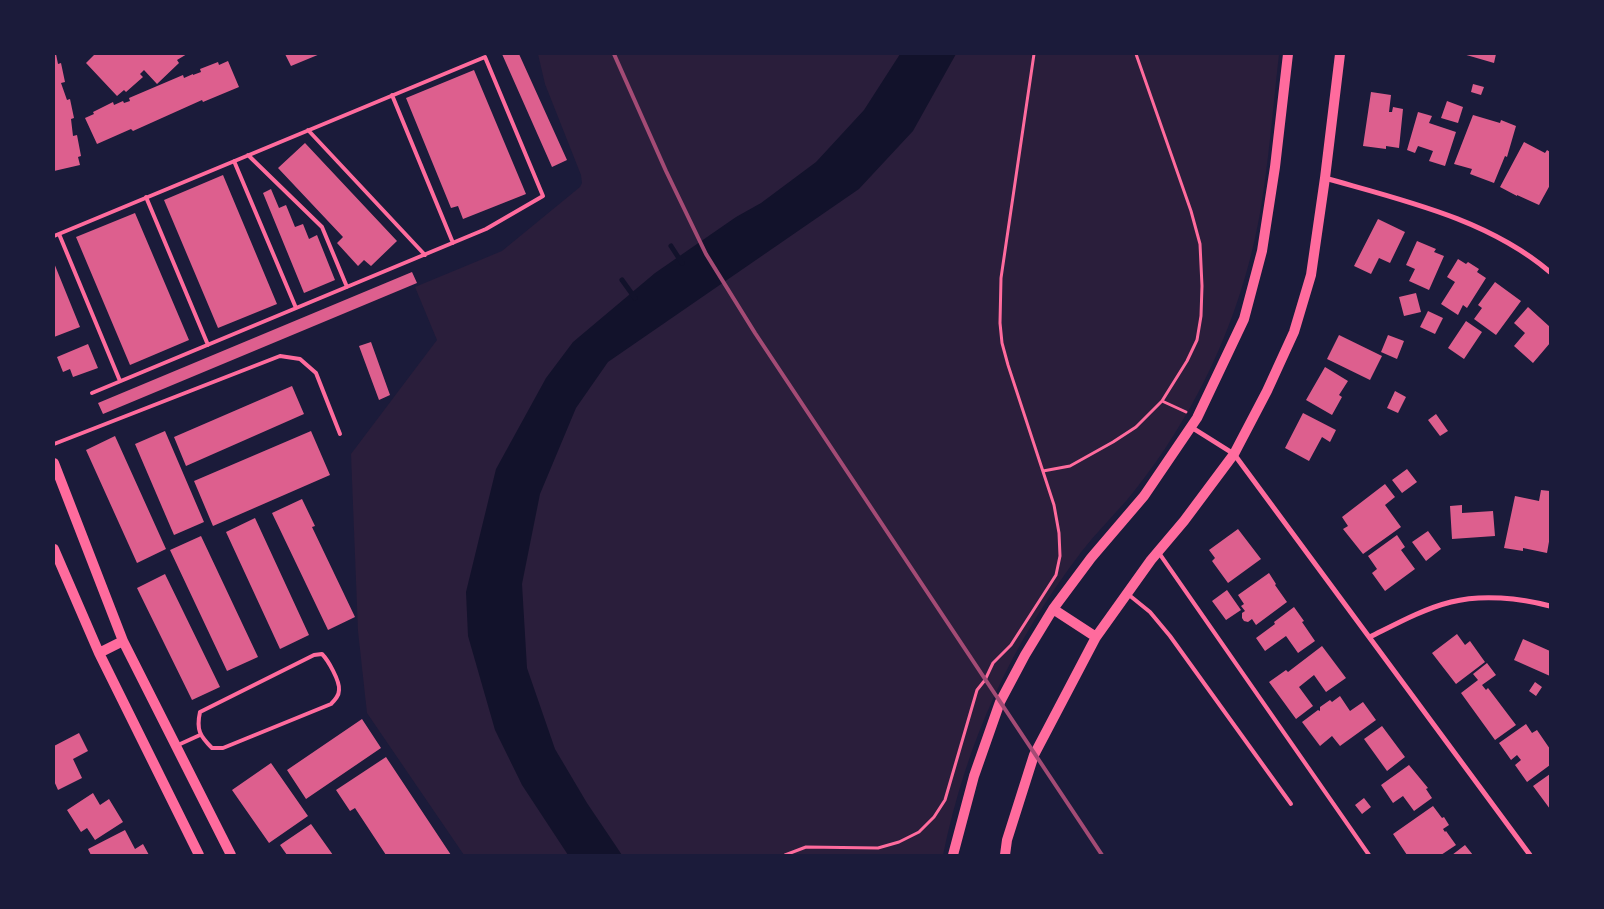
<!DOCTYPE html>
<html>
<head>
<meta charset="utf-8">
<style>
  body { margin:0 }
  #map { position:relative; width:1604px; height:909px; overflow:hidden; background:#1b1b3a; font-family:"Fira Sans Condensed",sans-serif }
  canvas { display:block }
  .frame { position:absolute; inset:0; border:55px solid #1b1b3a; pointer-events:none }
</style>
</head>
<body>
<div id="map">
<canvas width="1604" height="909"></canvas>
<div class="frame"></div>
</div>
<script>
const g = document.querySelector('canvas').getContext('2d');
g.lineJoin = 'round';
function fill(path, color) { g.fillStyle = color; g.fill(path, 'evenodd'); }
function strokePath(path, color, width, dash) { g.strokeStyle = color; g.lineWidth = width; g.lineCap = dash ? 'butt' : 'round'; g.setLineDash(dash || []); g.stroke(path); }
fill(new Path2D(`
  M538,54H1279C1273,107 1269,160 1260,213C1249,275 1228,337 1198,393C1178,431 1154,467 1127,500C1112,517 1096,533 1082,551C1011,644 967,740 943,855H464L367,713L358,631L351,454L437,340L415,287L502,251L580,187L582,183L581,175L545,84Z`), '#2a1e3b');
fill(new Path2D(`
  M900,54H956L913,131L859,189L608,362L576,408L540,494L522,584L527,668L555,749L587,803L622,855H568L522,785L495,730L468,636L466,592L496,469L546,378L573,342L655,273L736,217L761,203L816,162L864,110Z`), '#12122b');
strokePath(new Path2D(`
  M671,246L682,263
  M622,280L635,298`), '#12122b', 5);
fill(new Path2D(`
  M54,54H56L58,64L61,63L65,82L61,83L67,100L70,99L74,118L71,119L73,136L77,135L81,156L78,157L80,165L54,171Z
  M92,54H187L177,60L179,63L157,84L144,70L140,74L143,77L126,92L124,90L117,96L86,63L94,55Z
  M285,54H320L291,66Z
  M502,54H519L567,160L552,167Z
  M1463,54H1496L1494,63Z
  M228,61L239,87L203,102L202,100L133,131L131,129L97,144L85,118L94,114L93,112L113,102L114,105L123,101L124,103L130,101L129,98L183,75L184,78L193,74V75L201,72L200,69L218,62L219,65Z
  M474,70L526,194L463,219L458,206L451,208L406,98Z
  M1473,84L1484,87L1481,95L1471,92Z
  M1371,92L1391,95L1389,112H1392L1393,107L1403,109L1399,148L1386,146V149L1363,146Z
  M1447,101L1463,107L1458,123L1441,118Z
  M1418,112L1432,116L1429,123L1456,132L1445,166L1429,161L1433,151L1418,146L1415,153L1407,150Z
  M1473,115L1500,123L1501,120L1516,126L1507,157L1505,156L1494,183L1470,174L1472,169L1454,164Z
  M1524,142L1545,153L1547,150L1550,152V185L1539,205L1517,195V196L1500,187Z
  M305,143L397,241L371,266L364,260L358,266L337,243L343,237L278,168Z
  M223,175L277,304L218,328L164,200Z
  M271,189L279,208L286,205L295,227L303,224L309,239L317,235L335,280L304,293L263,193Z
  M135,213L189,340L130,365L76,237Z
  M1378,219L1405,232L1390,263L1379,258L1371,274L1354,266Z
  M1417,241L1436,249L1434,252L1444,256L1429,290L1409,281L1415,269L1406,265Z
  M1458,259L1466,264L1468,262L1479,269L1477,272L1486,278L1467,308L1463,305L1458,315L1441,304L1455,282L1447,277Z
  M54,263L80,327L54,337Z
  M412,272L417,283L103,414L98,403Z
  M1495,282L1521,301L1496,335L1474,319L1482,308L1478,305Z
  M1416,293L1421,312L1404,316L1399,297Z
  M1528,307L1550,327V343L1533,363L1514,346L1525,333L1514,323Z
  M1428,311L1443,318L1435,334L1420,327Z
  M1466,321L1482,332L1464,359L1448,348Z
  M1339,335L1382,356L1370,380L1327,359Z
  M1388,335L1404,341L1397,359L1381,352Z
  M371,342L390,395L379,400L359,346Z
  M88,344L98,368L73,377L70,369L63,372L57,357Z
  M1325,367L1348,381L1339,395L1342,397L1332,415L1306,400Z
  M292,386L304,414L186,466L174,437Z
  M1395,391L1406,397L1398,413L1387,408Z
  M1303,413L1336,430L1330,442L1322,437L1309,461L1285,448Z
  M1436,414L1448,431L1440,436L1428,420Z
  M165,431L204,522L174,535L135,444Z
  M311,431L330,475L213,526L194,481Z
  M115,436L166,549L137,563L86,450Z
  M1407,469L1417,482L1402,493L1392,480Z
  M1385,484L1395,497L1385,505L1401,527L1363,554L1343,529L1348,526L1342,517Z
  M1541,490L1550,491V536L1547,553L1523,548V551L1504,548L1515,496L1539,501Z
  M302,499L315,526L312,527L355,617L328,630L272,513Z
  M1462,505V513L1493,511L1495,536L1452,539L1450,506Z
  M255,518L309,635L280,649L226,532Z
  M1238,529L1261,559L1228,583L1212,561L1215,558L1209,550Z
  M1428,531L1441,549L1426,561L1412,542Z
  M1397,535L1405,547L1401,550L1415,569L1385,591L1372,573L1377,569L1368,556Z
  M201,536L258,657L227,671L170,550Z
  M1269,573L1276,584L1275,585L1287,602L1256,625L1252,619L1248,622L1244,621L1242,618V613L1245,611L1241,606L1244,604L1238,595Z
  M165,574L220,687L192,700L137,588Z
  M1227,590L1241,610L1226,620L1212,601Z
  M1294,607L1304,621L1302,622L1315,641L1298,653L1286,636L1265,651L1256,638L1275,624L1274,622Z
  M1457,634L1465,645L1470,641L1485,662L1456,684L1432,653Z
  M1523,639L1550,651V676L1514,660Z
  M1322,646L1346,678L1326,692L1314,675L1299,687L1313,706L1296,719L1269,682L1286,670L1288,672Z
  M1487,663L1496,675L1482,685L1486,690L1488,688L1516,725L1495,740L1461,693L1478,680L1473,674Z
  M1535,682L1542,687L1536,696L1529,691Z
  M1340,696L1350,711L1363,702L1376,720L1340,746L1332,736L1320,746L1302,722L1318,710L1320,711V707L1330,700L1332,702Z
  M362,719L381,748L306,799L287,770Z
  M1526,724L1532,733L1537,730L1550,749V765L1527,782L1515,765L1521,760L1517,755L1511,760L1499,743Z
  M1382,726L1405,757L1387,771L1364,739Z
  M79,733L88,751L73,759L82,778L58,790L54,781V746Z
  M386,757L451,855H386L355,808L350,811L336,790Z
  M271,763L308,816L269,843L232,790Z
  M1409,765L1428,788L1426,789L1432,798L1414,811L1403,796L1393,803L1381,785Z
  M1550,774V809L1533,786Z
  M93,793L100,805L109,799L123,822L95,840L87,828L81,832L67,810Z
  M1364,798L1371,807L1362,814L1355,805Z
  M1433,806L1442,818L1444,817L1449,825L1443,829L1445,832L1446,831L1456,845L1441,855H1407L1393,834Z
  M311,824L333,855H287L280,845Z
  M125,830L135,849L143,844L149,855H91L88,849Z
  M1465,845L1473,855H1452Z`), '#dd5f8e');
strokePath(new Path2D(`
  M1136,54L1191,211L1200,244L1202,286L1201,316L1197,340L1187,361L1162,401
  M1043,471L1070,466L1113,442L1136,427L1162,401L1186,412
  M785,855L806,847L878,848L899,842L919,832L934,817L945,800L977,690L985,680L993,663L1011,645L1056,575L1060,556L1059,533L1054,505L1008,365L1002,343L1000,323L1001,278L1034,54`), '#ff6b9d', 3);
strokePath(new Path2D(`
  M392,95L453,243
  M308,130L425,255
  M248,155L322,227L347,287
  M234,161L296,308
  M146,197L208,345
  M59,234L120,381
  M54,236L485,57L543,196L486,229L92,393
  M54,444L280,356L300,359L316,373L340,434
  M1159,553L1369,855
  M1129,595L1150,612L1170,636L1291,804
  M322,654C328,660 340,681 339,690C339,696 335,700 331,704L223,748H212C200,736 196,730 200,712L314,655Z
  M178,745L200,735`), '#ff6b9d', 4);
strokePath(new Path2D(`
  M1325,178C1402,200 1488,219 1550,272
  M1191,427L1234,454L1530,855
  M1370,637C1396,624 1423,609 1451,602C1482,594 1520,598 1550,606`), '#ff6b9d', 5);
strokePath(new Path2D(`
  M54,463L123,641L231,855
  M54,549L99,653L199,855
  M1053,609L1096,637
  M99,653L123,641
  M953,855L974,776L1000,702L1025,655L1053,609L1091,558L1144,496L1197,418L1244,319L1262,251L1275,167L1288,54
  M1005,855L1007,840L1034,755L1096,637L1151,560L1184,521L1234,454L1267,391L1294,332L1311,275L1325,178L1340,54`), '#ff6b9d', 10);
strokePath(new Path2D(`
  M614,54L666,171L706,254L755,333L1102,855`), '#a44b75', 4);
</script>
</body>
</html>
